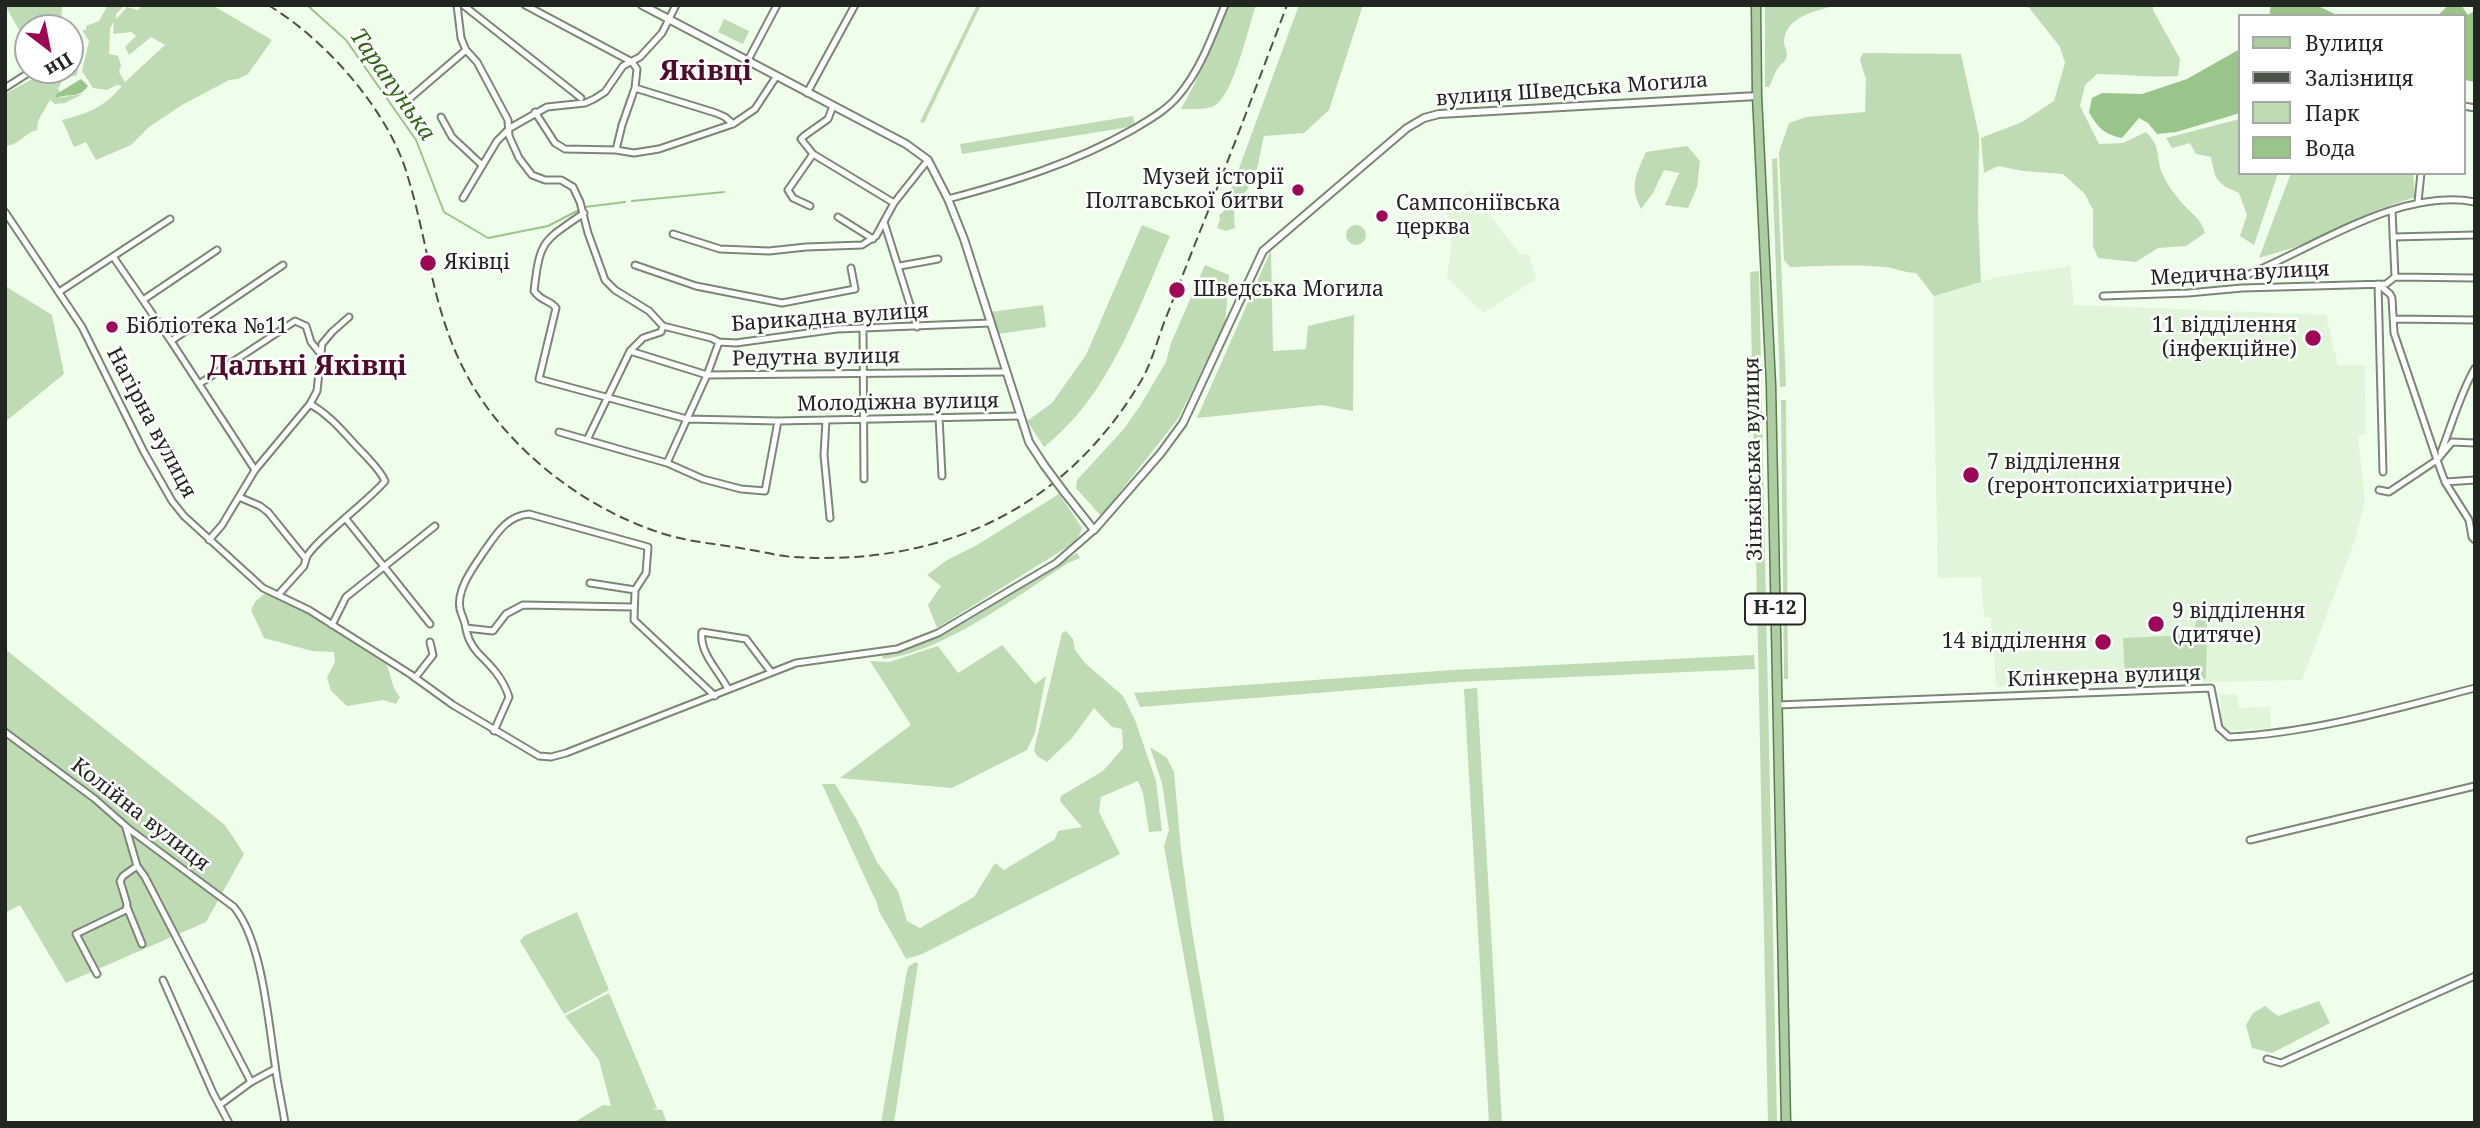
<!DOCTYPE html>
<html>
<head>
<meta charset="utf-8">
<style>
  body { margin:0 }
  #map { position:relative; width:2480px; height:1128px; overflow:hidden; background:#effeea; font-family:"Noto Serif",serif }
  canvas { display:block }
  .frame { position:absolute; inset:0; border:7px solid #212720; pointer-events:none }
  .legend { position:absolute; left:2238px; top:14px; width:228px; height:161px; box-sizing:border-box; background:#fff; border:2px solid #a6a9a6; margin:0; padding:9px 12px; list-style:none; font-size:21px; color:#212720 }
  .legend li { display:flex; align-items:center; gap:14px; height:35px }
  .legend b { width:35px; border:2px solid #a6a9a6 }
  .north { position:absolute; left:14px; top:14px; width:70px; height:70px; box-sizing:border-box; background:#fff; border:2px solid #a6a9a6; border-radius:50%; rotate:148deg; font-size:19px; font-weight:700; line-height:28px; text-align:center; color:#212720 }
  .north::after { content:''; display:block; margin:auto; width:24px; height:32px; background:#9c0855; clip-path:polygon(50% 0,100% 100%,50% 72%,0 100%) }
</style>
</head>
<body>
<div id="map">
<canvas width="2480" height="1128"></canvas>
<div class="frame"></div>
<ul class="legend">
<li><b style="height:9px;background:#adcda3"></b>Вулиця</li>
<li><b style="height:9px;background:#4b5349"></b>Залізниця</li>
<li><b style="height:19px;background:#bedbb4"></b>Парк</li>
<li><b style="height:19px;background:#99c58a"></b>Вода</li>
</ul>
<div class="north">Пн</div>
</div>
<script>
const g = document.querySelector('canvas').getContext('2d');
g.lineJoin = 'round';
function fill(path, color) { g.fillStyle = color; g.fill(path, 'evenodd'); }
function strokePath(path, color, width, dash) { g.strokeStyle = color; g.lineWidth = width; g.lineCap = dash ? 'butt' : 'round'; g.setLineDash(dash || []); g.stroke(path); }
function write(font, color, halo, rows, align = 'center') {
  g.font = font + ' "Noto Serif",serif'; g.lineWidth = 5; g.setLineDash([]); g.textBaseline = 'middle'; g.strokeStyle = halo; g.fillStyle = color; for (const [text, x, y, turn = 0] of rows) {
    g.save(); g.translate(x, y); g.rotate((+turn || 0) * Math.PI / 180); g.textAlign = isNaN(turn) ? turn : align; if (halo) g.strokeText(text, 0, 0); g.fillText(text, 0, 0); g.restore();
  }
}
fill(new Path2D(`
  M1471,190L1520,254H1529L1536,279L1483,313L1447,277L1454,225L1445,212Z
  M2070,266L2074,305L2326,315L2338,365H2365L2366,434L2358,435L2365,502L2355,540L2302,680L1996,687L1991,617H1984L1981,577L1938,578L1934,388V296L1998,277Z
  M2237,694L2239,708L2270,707L2271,728L2229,731L2222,725L2220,695Z`), '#e1f5da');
fill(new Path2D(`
  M5,5H62L61,28H28V46Z
  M108,5H125L116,14V19L127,7L138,10L142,5H212L272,40L248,74L238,79L229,80L182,105L149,127L131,145L96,160L86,142L74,147L62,120C89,113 103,108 122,86L116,85L107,90L93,88L82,71L89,41L82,30H86V26L99,21ZM114,22L113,34L131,32L136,36L125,47L129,55L151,37L165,45L125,82L119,72L121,65L118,56L109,54L110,28Z
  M977,5H981L924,123L920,122Z
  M1228,5H1256C1248,28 1234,95 1214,106C1205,110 1191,109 1181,109L1193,87Z
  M1299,5H1363L1329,110L1304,133L1264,136C1260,150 1259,169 1252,182C1239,205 1232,195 1235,228L1226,231L1217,228L1220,219L1219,215L1223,212Z
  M1765,5H1836C1817,11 1785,16 1784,42C1784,48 1789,52 1786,58C1784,64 1782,62 1779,67C1774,72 1773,80 1769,87H1765Z
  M2027,5H2153V10L2180,59L2178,76C2151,78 2124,74 2097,74L2085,85L2080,106L2099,144L2123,143L2146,132C2163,148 2155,161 2164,177C2168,186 2176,196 2183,204C2192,215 2201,218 2205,233L2186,246L2158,248L2136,262L2098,258L2093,246V210L2085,194L2063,174L2023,171L1998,166L1984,173L1981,138L2022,122L2054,101L2065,63L2060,47Z
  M724,19L749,31L743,44L718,32Z
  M80,39L82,46L77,75L63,79L58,89L61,93L55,95L56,98L83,94L65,103L55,104L50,100L38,121L37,130C22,134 22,144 5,146V94L36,77L43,70H70V43Z
  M1863,53L1961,54L1979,136L1978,214L1981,282L1934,296L1916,273C1905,273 1895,268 1884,267C1853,264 1821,266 1790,267L1784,260L1779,152L1789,123L1806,117L1865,112L1866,79L1860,60Z
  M1133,116L1135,126L962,154L960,144Z
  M2240,119V173H2278L2254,245L2240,236L2247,215L2239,193C2217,184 2215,180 2211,157L2196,154L2190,143L2172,148L2166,138Z
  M1687,146L1700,161L1697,187L1688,208L1665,205L1679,173L1664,170L1653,193L1641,209C1629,186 1636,175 1646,152Z
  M1777,158L1786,386L1780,387L1772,159Z
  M2291,173H2413L2415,197L2377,210L2302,245L2259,258Z
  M1346 235a10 10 0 1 1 20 0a10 10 0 1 1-20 0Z
  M1142,225L1170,236C1137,311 1110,395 1044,447L1027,421L1052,403L1086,355Z
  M1271,250L1273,351L1306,349L1308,326L1354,315L1353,411L1322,405L1197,418Z
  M1205,265L1229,275L1225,323L1178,419L1101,516L1076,488L1077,480L1123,430L1140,406L1166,362L1171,343Z
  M1759,271L1777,1123H1768L1750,272Z
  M5,286L52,315L64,374L5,422Z
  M1043,305L1046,327L998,334L991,312Z
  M1781,400H1786L1788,679H1784Z
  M1059,494L1082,528L1077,541L937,628L928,605L941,586L927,575L947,560L977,545Z
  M1077,553L1080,558L1068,563C1017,596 944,652 883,659L882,656L920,644L967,621Z
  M265,593L292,604L386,664C392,676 391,687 400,697L396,704L383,700L347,706L331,691L327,677L335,662L334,652L312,651L264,638L251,610L255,602Z
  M2199,614L2207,615L2206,679L2125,681L2123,638L2192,635Z
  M1066,631L1073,639L1075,650L1085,663L1123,696L1135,720L1156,781L1162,831L1149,832L1143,793L1138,781L1101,797L1099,812L1120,854L922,954L906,959C898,944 890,930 881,915C877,908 878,902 873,895L822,784H835L857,820L877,862L898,891L907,921L920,928L974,897L995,863L1004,870L1055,839L1058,831L1082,827L1060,801L1061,796L1103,771L1123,748L1122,729L1112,727L1094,708L1072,738L1047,762L1037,756L1034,750L1062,633Z
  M1002,645L1035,684L1046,676L1035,733L1027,750L952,788L840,778L911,725L870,661L889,662L938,646L958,673Z
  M5,649L225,825L244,854L206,922L66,983L20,905L5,913Z
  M1754,655L1755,669L1455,682L1140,707L1134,693L1453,670Z
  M1477,688L1502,1123H1489L1464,689Z
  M1150,747L1167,758L1174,772L1181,850L1192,931L1225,1123H1214L1164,846L1169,830L1162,783Z
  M577,912L609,990L564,1014L520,941L524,936Z
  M916,962L918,964L894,1123H881L907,971L909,966Z
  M609,993L657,1108L651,1109L662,1110L667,1123H573L603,1105L611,1106L599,1060L565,1016Z
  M2319,1001L2330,1023L2272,1053L2252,1048L2246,1025L2253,1013L2265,1006L2278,1016Z`), '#bedbb4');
fill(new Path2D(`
  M2271,5H2316L2337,15L2347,16H2269Z
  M2449,5H2461L2468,15L2475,10V82L2464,80V16H2437Z
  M2240,49V113L2176,132L2157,134L2148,123L2139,118L2122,138C2104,134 2098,128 2089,112L2092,98L2102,93L2142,94L2187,79Z
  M81,79L88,86C79,99 69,93 56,98L55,95Z`), '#99c58a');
strokePath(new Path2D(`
  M307,5L346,40L416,140L444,212L488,238L548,226L579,210
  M632,201L724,192
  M585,207L625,202`), '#99c58a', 2);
const minor = new Path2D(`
  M457,5L461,38L466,50L477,62L508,120L509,136L519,158L532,175L545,180H561L573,187L580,202L588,233L605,280L615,290L649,311L663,326L711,338L719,342L736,343L837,329L990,323
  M463,5L581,98
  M525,5L632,62L637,69L635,88L716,113L725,117L733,124
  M747,62L777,5
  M5,88L33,70
  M807,93L855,5
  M410,98L466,50
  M833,106L828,119L804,136L801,139L813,154L894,203
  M2464,106L2475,108
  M535,112L555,143L565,149L616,150L634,153L659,149L733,124L755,109L776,77
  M441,117L452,137L482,165
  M616,150L622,125L635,88
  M463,198L497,141L510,128L547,107L585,103L594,99L605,92L623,66L640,57L662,33L676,5
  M948,199C1012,182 1074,163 1132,130C1149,120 1167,110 1179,95C1201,69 1212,36 1225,5
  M2418,202L2421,173
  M810,206L793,198L788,190L813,154
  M2392,210L2395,277
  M5,212L82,327L144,452L172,501L184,516L263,588L309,610L410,674L453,705L539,756L551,757L566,753L796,663L897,649L938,633L1056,563L1094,530
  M584,213C542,242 540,240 534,291C542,302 550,300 556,308L539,379L687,419L778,421L1019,416
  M838,217L873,239
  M884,222L917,327
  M673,234L720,249L769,251L806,247L862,245L876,236L894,203L928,160
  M2393,237L2475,235
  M114,258L171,341L255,470
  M635,265L696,286L782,303L855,289L851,268
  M900,266L938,259
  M2247,275C2314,248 2401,187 2475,202
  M2395,277L2475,278
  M2378,284L2390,294L2392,298L2394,333L2437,460L2445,482L2469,520L2472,537L2475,540
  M2378,284L2383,472
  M59,292L170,219
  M2103,296L2188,293L2242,288L2386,284L2395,277
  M143,300L217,250
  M2394,319L2475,320
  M863,328L864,479
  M171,341L283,265
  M630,351L707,375L1005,372
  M199,384L295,321L306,326L311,342L319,352
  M939,417L942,476
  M826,420L824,455L830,518
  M559,432L667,463L703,479L741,489L765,491L778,421
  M587,440L630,351L643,338L661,332L663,326
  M2441,452C2452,424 2460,394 2475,368
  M667,463L707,375L719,342
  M2445,482L2475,480
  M2379,490L2389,492L2437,460L2452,442L2475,443
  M239,497L260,506L268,512L306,559L304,566L278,595
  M346,519L430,624
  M209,540L222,525L255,470L310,404L317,391L322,344L332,332L349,317
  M306,559C309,545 371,499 385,481C380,470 372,463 364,454C346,436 333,417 310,404
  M590,583L635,590
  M332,625L346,597L435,526
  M466,628L493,631L506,614L523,605L633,607
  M415,678L433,655L430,642
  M728,689C719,671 699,653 702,632L746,639L771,672
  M1777,705L2211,688L2219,728L2229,737C2313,733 2394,709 2475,688
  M494,731L509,697C503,678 492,667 478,653C470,644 467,636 465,624C464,619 461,614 460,609C456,589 475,565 485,550C497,533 507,516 529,514L648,547L646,573L635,590L634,620L715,696
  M5,732L95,799L129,829L234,907C262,941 268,1019 275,1064C277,1083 282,1103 285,1123
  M126,828L137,866L145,877L251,1082
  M2250,840L2475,786
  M127,907L142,944
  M97,974L76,934L126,910L127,904L120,881L123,876L137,866
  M163,980L213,1093L229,1123
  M2267,1059L2281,1063L2475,976
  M221,1104L251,1082L275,1069`);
const tertiary = new Path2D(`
  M642,5L906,144L928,160L948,199L964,239L1029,442L1044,465
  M1064,492L1094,530L1161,453L1183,423L1263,251L1407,128L1424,118L1439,114L1757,96`);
const primary = new Path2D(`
  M1756,5L1757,96L1771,385L1786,1123`);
strokePath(minor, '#7a8775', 9);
strokePath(tertiary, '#7a8775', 10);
strokePath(primary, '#597d4d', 11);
strokePath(minor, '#fff', 5);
strokePath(tertiary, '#fff', 6);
strokePath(primary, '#adcda3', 8);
strokePath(new Path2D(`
  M268,5C325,39 388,110 407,174C433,258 432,330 486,406C529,465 594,512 664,534C689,542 718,544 745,549C761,551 777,556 794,557C941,566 1064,510 1141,381C1152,362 1157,341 1165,320C1175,295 1185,269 1195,244C1227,164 1257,85 1287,5`), '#4b5349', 2, [10, 5]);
const tertiaryBridge = new Path2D(`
  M1044,465L1064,492`);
strokePath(tertiaryBridge, '#7a8775', 10, []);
strokePath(tertiaryBridge, '#fff', 6);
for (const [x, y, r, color] of [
  [1298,190,7,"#9c0855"],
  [1382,216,7,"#9c0855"],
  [428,263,9,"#9c0855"],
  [1177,290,9,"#9c0855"],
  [112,327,7,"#9c0855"],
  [2313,338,9,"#9c0855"],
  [1971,475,9,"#9c0855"],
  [2156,624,9,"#9c0855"],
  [2103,642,9,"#9c0855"]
]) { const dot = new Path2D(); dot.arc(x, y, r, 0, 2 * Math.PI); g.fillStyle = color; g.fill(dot); strokePath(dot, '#fff', 2.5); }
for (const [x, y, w] of [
  [1775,609,60]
]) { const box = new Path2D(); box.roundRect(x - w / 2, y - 15.5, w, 31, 5); g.fillStyle = '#fff'; g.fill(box); strokePath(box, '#212720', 2); }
write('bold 19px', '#212720', null, [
  ["Н-12",1775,609]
]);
write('21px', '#212720', '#fff', [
  ["вулиця Шведська Могила",1572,90,-4],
  ["Медична вулиця",2240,274,-3],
  ["Барикадна вулиця",830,318,-4],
  ["Редутна вулиця",816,358,-1],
  ["Молодіжна вулиця",898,403,-1],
  ["Нагірна вулиця",151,423,62],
  ["Зіньківська вулиця",1754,459,-91],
  ["Клінкерна вулиця",2104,677,-2],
  ["Колійна вулиця",140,815,38]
]);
write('21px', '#212720', '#fff', [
  ["Музей історії",1284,178,"right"],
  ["Полтавської битви",1284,202,"right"],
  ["Сампсоніївська",1396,204],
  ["церква",1396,228],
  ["Яківці",444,263],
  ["Шведська Могила",1193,290],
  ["11 відділення",2297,326,"right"],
  ["(інфекційне)",2297,350,"right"],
  ["Бібліотека №11",126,327],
  ["7 відділення",1987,463],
  ["(геронтопсихіатричне)",1987,487],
  ["9 відділення",2172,612],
  ["(дитяче)",2172,636],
  ["14 відділення",2087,642,"right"]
], 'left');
write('italic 23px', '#306718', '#fff', [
  ["Тарапунька",392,85,55]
]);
write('bold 28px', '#4f0d2b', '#fff', [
  ["Яківці",706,72],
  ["Дальні Яківці",307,367]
]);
</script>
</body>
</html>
